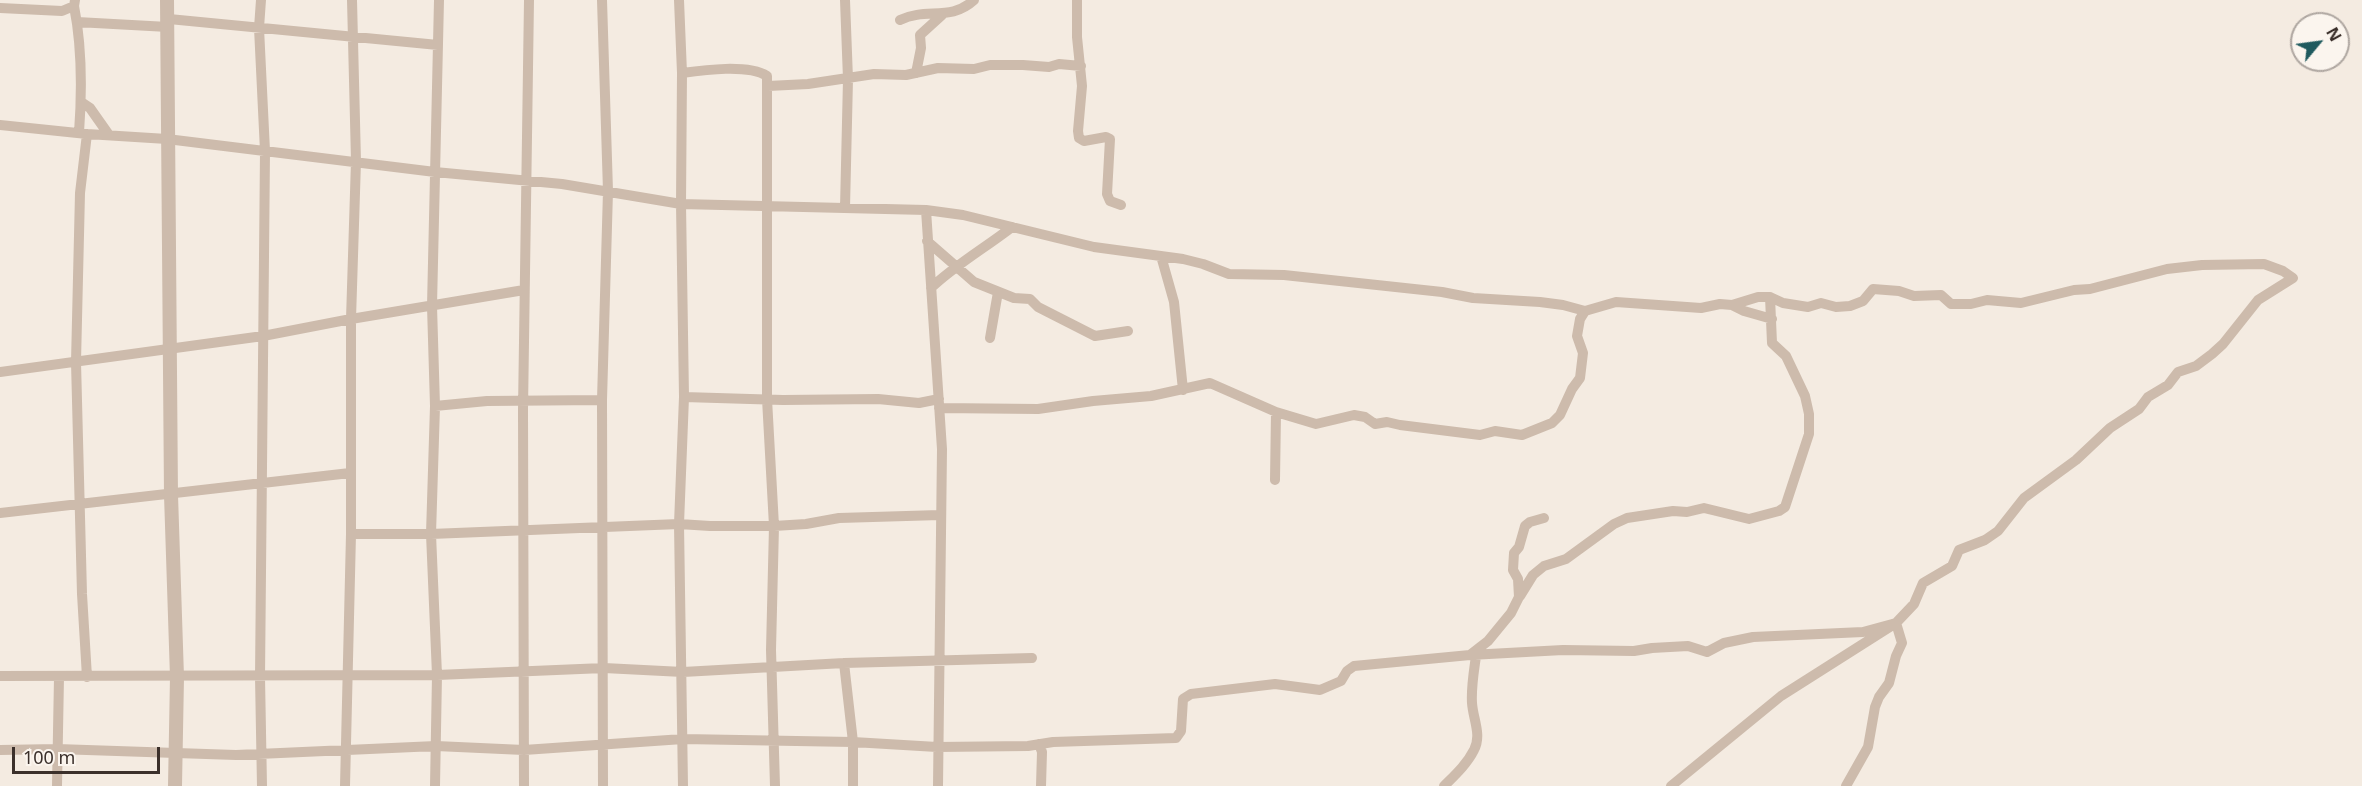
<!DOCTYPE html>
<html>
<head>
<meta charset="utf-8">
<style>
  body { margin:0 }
  #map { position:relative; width:2362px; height:786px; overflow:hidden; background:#f4ebe1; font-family:"Noto Sans",sans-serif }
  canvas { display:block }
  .north { position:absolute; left:2290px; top:12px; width:60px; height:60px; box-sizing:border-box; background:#fbf5ee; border:2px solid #aea6a0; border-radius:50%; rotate:61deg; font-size:16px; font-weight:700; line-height:24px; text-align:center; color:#3b302b }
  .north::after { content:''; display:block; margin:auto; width:21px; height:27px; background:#1f5a5e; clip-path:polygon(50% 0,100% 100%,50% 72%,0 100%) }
  .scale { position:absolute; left:12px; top:747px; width:148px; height:27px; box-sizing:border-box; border:3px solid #3b302b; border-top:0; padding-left:8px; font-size:18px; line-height:21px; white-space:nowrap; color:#3b302b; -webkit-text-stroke:4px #fbf5ee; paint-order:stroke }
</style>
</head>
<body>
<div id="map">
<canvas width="2362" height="786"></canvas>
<div class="north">N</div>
<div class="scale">100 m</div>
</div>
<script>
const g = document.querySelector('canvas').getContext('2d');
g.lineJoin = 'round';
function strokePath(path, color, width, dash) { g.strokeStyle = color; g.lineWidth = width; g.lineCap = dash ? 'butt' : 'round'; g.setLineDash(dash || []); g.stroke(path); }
strokePath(new Path2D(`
  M261,0L259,28L265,151L260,677L262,786
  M602,0L608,191L602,400L603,786
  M679,0L682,73L681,204L684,397L679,524L683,786
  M1077,0V37L1082,86L1078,131L1079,138L1084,141L1106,137L1110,139L1107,194L1110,201L1121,205
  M74,6C82,46 82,92 79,133
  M0,8L62,11L74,6L75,0
  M169,19L438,45
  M900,20C927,7 950,22 974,0
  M77,22L168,27
  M682,73C704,70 748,64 767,76V399L774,526L771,650L775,786
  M916,73L921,48L920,35L942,15
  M768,86L808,84L874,74L906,75L938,68L974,69L990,65H1023L1049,67L1059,64L1081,66
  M81,102L90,108L109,135
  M0,125L87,134L167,139L435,172L562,184L681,204L926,210L963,215L1094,247L1183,259L1203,264L1229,274L1284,275L1442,292L1473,298L1540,302L1563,305L1585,311L1616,302L1701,308L1720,304L1732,305L1758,297H1770L1783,303L1808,307L1821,303L1836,307L1850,306L1863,301L1873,289L1899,291L1914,296L1941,295L1951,304H1971L1987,300L2021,303L2074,290L2090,289L2167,269L2202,265L2264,264L2283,271L2293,278L2258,300L2223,344L2212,354L2196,366L2178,372L2168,385L2148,397L2139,409L2110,428L2076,460L2024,498L1998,531L1985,540L1959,550L1952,566L1923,583L1914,604L1896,623L1781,696L1671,786
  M87,134L80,193L76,362L82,594L87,677
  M845,208L848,79L845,0
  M926,210L942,449L938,786
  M927,241L974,282L1014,298L1030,299L1038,307L1095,336L1128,331
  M1161,256L1174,302L1183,390
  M931,288C955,265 985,248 1012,227
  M1732,305L1744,311L1772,319
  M990,338L998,292
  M0,372L263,336L351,319L524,290
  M684,397L783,400L878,399L919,403L939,399
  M435,406L487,401L602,400
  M939,408L1038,409L1093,401L1151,396L1210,383L1276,412L1316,424L1354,415L1365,417L1375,424L1387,422L1400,425L1480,435L1495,431L1522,435L1552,423L1560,415L1572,389L1580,378L1583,353L1577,336L1580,319L1585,311
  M1275,480L1276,412
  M0,513L350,473
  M351,534H431L679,524L710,526H774L806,524L839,518L940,515
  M1520,596L1533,575L1544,566L1566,559L1614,524L1627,518L1673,511L1687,512L1704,508L1749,519L1779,511L1785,507L1809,434V414L1805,396L1786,356L1772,343L1770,297
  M1470,655L1563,650L1634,651L1652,648L1688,646L1707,652L1724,643L1753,637L1863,632L1896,623L1902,643L1896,656L1889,683L1879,697L1875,707L1868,747L1846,786
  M844,663L853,742V786
  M0,676L437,675L604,668L683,672L844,663L1032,658
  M1039,744L1042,752L1041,786
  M0,750L57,749L236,755L436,746L524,750L683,739L853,742L937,747L1028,746L1053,742L1176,738L1181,731L1183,699L1191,694L1275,684L1320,690L1341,681L1347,671L1354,666L1470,655L1488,641L1511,613L1519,597L1518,579L1513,570L1514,553L1519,547L1525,526L1530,522L1544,518
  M57,786L59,677
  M345,786L351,534V319L356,161L352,0
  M435,786L437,675L431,534L435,406L432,306L439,0
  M524,786L523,410L529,0
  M1444,786C1455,775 1467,764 1474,750C1482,735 1473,719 1472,703C1471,687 1474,671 1476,656`), '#cdbbac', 10);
strokePath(new Path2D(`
  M167,0L171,495L177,677L175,786`), '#cdbbac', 14);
</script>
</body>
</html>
